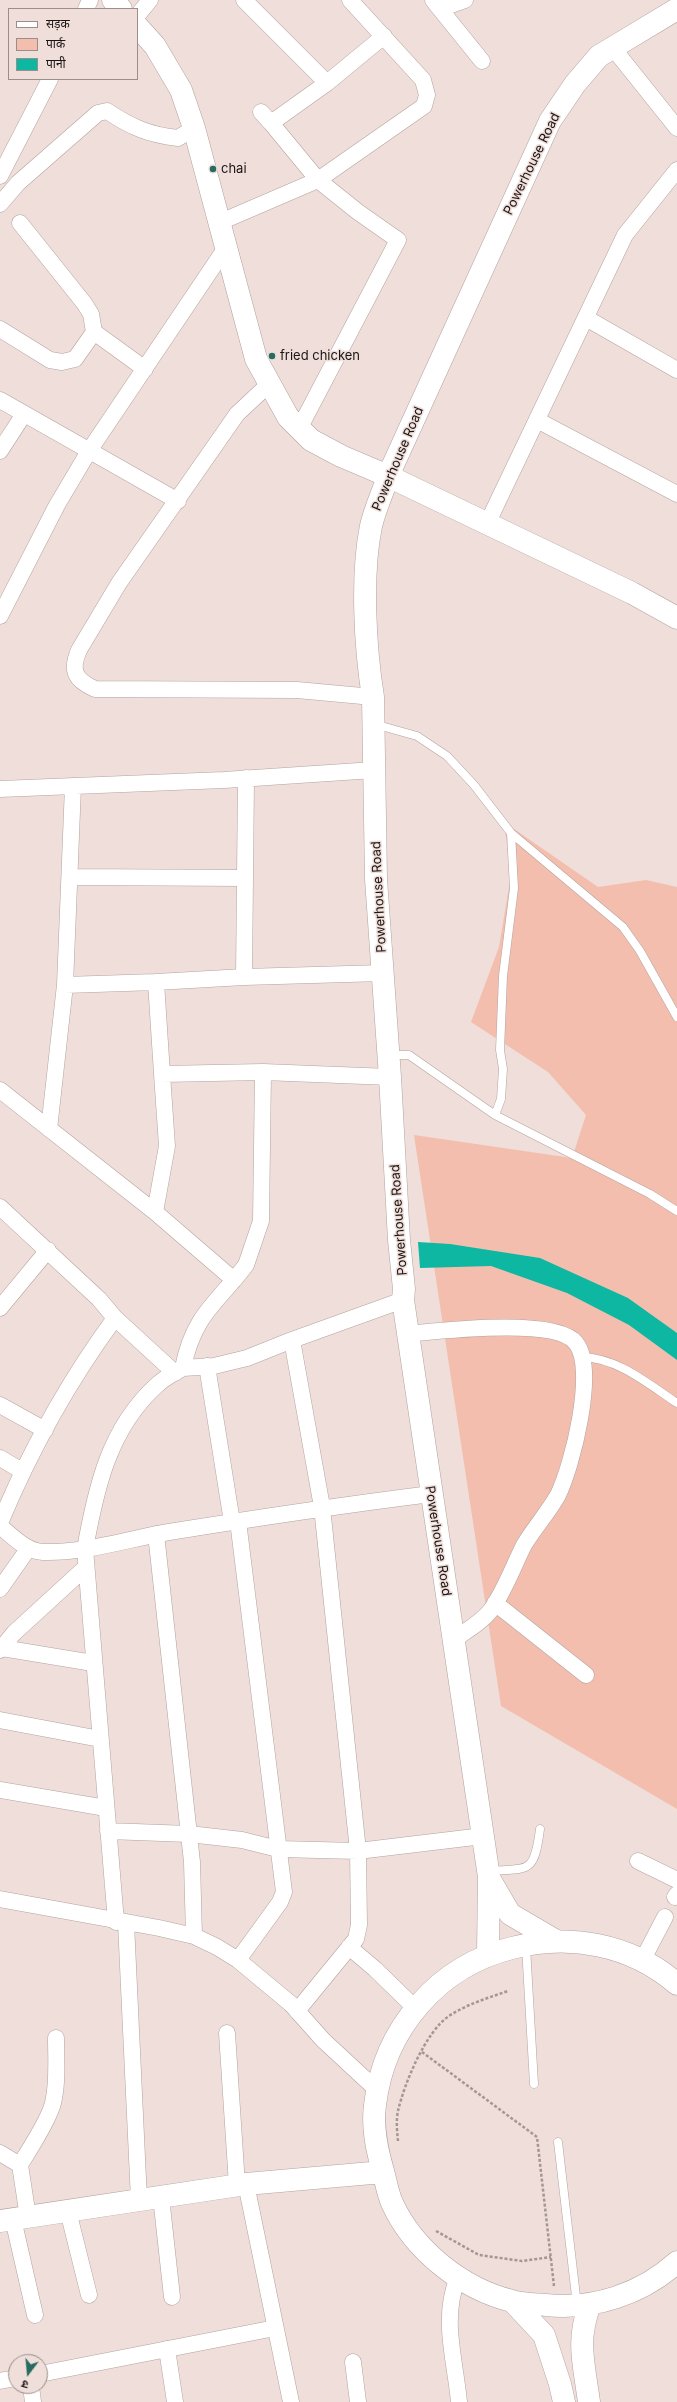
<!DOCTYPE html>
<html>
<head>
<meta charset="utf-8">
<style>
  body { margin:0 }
  #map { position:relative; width:677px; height:2402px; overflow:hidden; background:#efded9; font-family:Inter,"Noto Sans Devanagari",sans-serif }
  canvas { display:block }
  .legend { position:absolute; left:8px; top:8px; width:130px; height:72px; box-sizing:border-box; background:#efded9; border:1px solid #9a8d8a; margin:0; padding:5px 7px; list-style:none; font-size:12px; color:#1a1413 }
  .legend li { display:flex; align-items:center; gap:8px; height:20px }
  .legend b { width:20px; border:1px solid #9a8d8a }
  .north { position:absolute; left:8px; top:2354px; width:40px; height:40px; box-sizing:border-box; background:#efded9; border:1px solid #9a8d8a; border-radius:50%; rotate:196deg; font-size:11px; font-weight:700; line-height:16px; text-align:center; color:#1a1413 }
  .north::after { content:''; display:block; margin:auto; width:14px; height:18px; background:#266c60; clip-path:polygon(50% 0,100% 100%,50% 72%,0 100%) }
</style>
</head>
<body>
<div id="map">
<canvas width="677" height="2402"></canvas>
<ul class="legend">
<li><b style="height:5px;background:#fff"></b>सड़क</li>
<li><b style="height:11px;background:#f3beae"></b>पार्क</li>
<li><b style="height:11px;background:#0db7a1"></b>पानी</li>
</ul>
<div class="north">उ</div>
</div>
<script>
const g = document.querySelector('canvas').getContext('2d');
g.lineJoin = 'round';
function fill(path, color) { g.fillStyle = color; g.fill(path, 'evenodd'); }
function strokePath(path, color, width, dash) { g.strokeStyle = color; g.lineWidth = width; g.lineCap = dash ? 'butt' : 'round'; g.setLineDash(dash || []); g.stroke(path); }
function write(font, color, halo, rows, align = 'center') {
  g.font = font + ' Inter,sans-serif'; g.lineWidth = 3; g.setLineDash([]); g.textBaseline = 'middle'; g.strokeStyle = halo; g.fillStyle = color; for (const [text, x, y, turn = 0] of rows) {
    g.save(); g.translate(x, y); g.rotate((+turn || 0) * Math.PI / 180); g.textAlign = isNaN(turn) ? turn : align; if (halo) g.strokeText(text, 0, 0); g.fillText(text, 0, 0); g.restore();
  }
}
fill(new Path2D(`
  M504,822L598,887L646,880L677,887V1809L501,1706L414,1135L572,1158L586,1115L548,1072L471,1022L499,947L511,875Z`), '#f3beae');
fill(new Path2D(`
  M418,1242L450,1244L540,1258L628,1298L677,1333V1360L629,1325L567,1293L491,1266L420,1268Z`), '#0db7a1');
const lane = new Path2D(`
  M374,724L417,736L447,756L474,785L511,833L514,888L503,976L500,1050L503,1069L501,1099L495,1115L409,1055H388
  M511,833L623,927L640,951L677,1017
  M495,1115L650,1194L677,1211
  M582,1357C618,1358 648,1384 677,1403
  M488,1871C529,1868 534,1875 540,1829
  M526,1947L534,2084
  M558,2142L577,2305`);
const street = new Path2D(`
  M244,0L327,83L271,123L318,180L358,212L398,240L299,429
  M433,0L440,9L465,0
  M86,9L90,0
  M440,9L482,61
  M137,16L150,0
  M613,48L677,128
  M327,83L384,36
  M261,112L271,123
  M0,176L50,79
  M0,204L18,183L98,113L107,111C131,127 149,135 178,138L194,128
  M218,223L318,180L424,106L427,95L423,80L350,0
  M586,318L677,370
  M0,329L50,360L62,362L75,359L94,332L91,314L84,303L20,223
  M94,332L145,369
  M269,384L237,414L119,583L79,650C70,671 75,680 95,689L297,690L373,697
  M0,400L178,501
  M537,420L677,494
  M0,451L24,414
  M487,524L625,235L677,170
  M0,616L57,505L89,451L225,249
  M0,789L224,780L374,770
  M70,877L245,878
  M244,977L383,973
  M65,985L73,786
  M162,1074L156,982L244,977L246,778
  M0,1090L155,1212L167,1146L162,1074L263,1072L390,1077
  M49,1129L65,985L156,982
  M0,1207L99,1299L115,1318C68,1382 30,1451 0,1523
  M155,1212L234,1280L246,1265L261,1221L263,1072
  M234,1280C207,1310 191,1326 183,1368L214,1366L247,1358L292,1340L403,1300
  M0,1308L48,1250
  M115,1318L175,1373
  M407,1334C439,1331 556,1317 576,1343C597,1369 572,1467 558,1495C548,1513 534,1528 524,1545C513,1567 505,1590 491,1610C481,1623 466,1631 453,1640
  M292,1340L322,1507L358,1851L359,1925L356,1939L297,2011
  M207,1366L232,1522
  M0,1405L45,1430
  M0,1458L22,1471
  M238,1521L284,1892L280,1902L238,1960
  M0,1526C13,1537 26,1551 43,1552C86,1553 128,1539 169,1532C256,1518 343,1505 431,1494
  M156,1534L192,1862L194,1936
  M0,1589L28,1549
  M495,1603L586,1675
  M2,1648L93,1663
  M0,1650L14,1633L85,1568
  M0,1720L100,1739
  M0,1790L106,1808
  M108,1831L189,1834L242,1840L278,1849L358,1851L483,1836
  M638,1861L677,1880
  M675,1897L677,1894
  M0,1899L159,1928L194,1936L217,1947L238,1960L291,2004L323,2040L378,2091
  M116,1922L85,1549C96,1488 109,1428 157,1385C164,1378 174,1373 183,1368
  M126,1923L139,2200
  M349,1947L375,1969L415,2008
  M642,1961L665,1917
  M227,2033L237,2185
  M0,2153L20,2165
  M246,2184L291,2402
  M161,2197L172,2297
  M68,2211L89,2295
  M28,2217L20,2165C29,2150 49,2120 53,2103C58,2082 56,2060 56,2038
  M13,2219L35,2315
  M458,2277C441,2319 455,2358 459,2402
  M167,2349L175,2402
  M353,2362L358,2402
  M40,2374L275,2328
  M0,2381L16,2378
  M31,2386L33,2402`);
const secondary = new Path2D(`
  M113,0L121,9
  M137,26L155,46L181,90L194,128L256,359L288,417L311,440L341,456L388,476L632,593L677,618
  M489,1878L510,1914L556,1941
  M488,1954L489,1877L403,1300L404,1289L399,1240L390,1077L376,879L373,697C365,647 361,575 371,526C375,509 383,492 388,476L550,121L575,84L599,56L677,9
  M677,1984C631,1944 569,1933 512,1948C438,1966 384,2029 375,2105C372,2128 377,2150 383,2171C386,2182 388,2194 392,2203C414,2251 463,2289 512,2301C523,2304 535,2304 546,2305C593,2310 642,2294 677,2262
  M0,2221L246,2184L383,2172
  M513,2302L544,2335L560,2384L564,2402
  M589,2402C584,2364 576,2341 590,2304`);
strokePath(lane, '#b3a39e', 9);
strokePath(street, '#b3a39e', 17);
strokePath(secondary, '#b3a39e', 23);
strokePath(new Path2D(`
  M422,2052L537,2137L554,2286
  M398,2141C397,2131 396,2120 398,2111C404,2084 426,2031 449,2016C467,2004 488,1998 508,1991
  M436,2231L479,2255L522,2261L551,2257`), '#a49793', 2.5, [3, 2]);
strokePath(lane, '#fff', 8);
strokePath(street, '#fff', 16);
strokePath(secondary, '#fff', 22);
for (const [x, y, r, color] of [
  [213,169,4,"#266c60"],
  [272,356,4,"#266c60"]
]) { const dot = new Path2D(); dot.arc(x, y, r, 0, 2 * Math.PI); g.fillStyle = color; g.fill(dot); strokePath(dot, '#efded9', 1.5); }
write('13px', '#1a1413', '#efded9', [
  ["Powerhouse Road",532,164,-64],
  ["Powerhouse Road",398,459,-67],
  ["Powerhouse Road",379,897,-93],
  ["Powerhouse Road",399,1220,-94],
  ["Powerhouse Road",438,1541,81]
]);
write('13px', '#1a1413', '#efded9', [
  ["chai",221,169],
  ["fried chicken",280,356]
], 'left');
</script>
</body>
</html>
